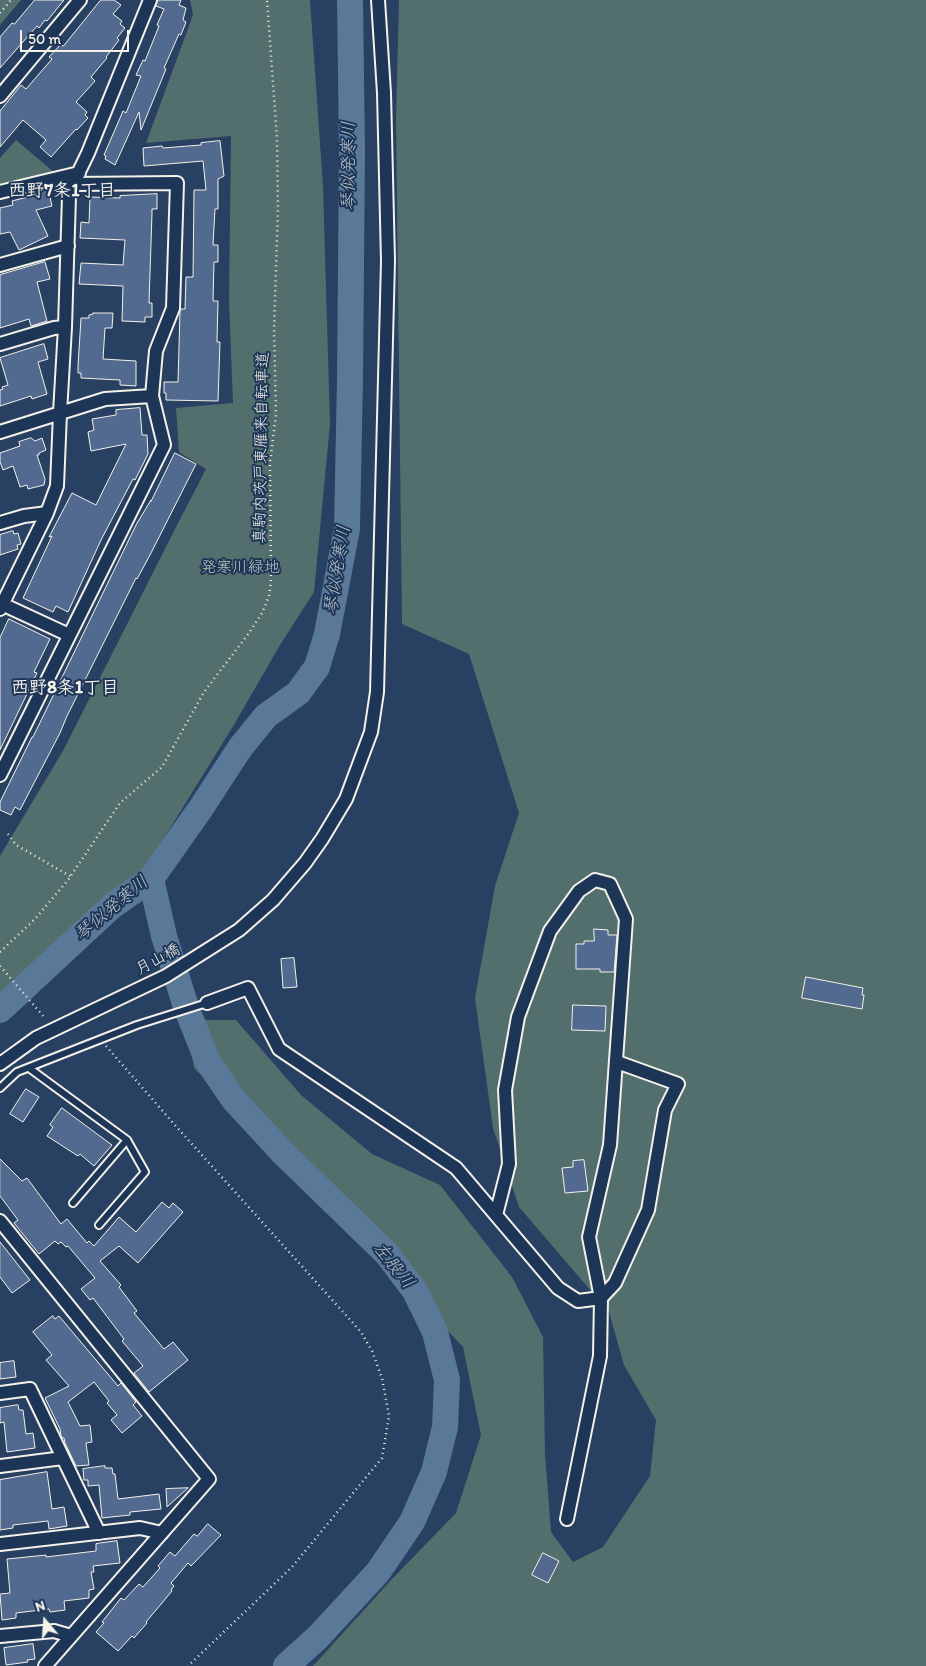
<!DOCTYPE html>
<html>
<head>
<meta charset="utf-8">
<style>
  body { margin:0 }
  #map { position:relative; width:926px; height:1666px; overflow:hidden; background:#284062; font-family:Itim,sans-serif }
  canvas { display:block }
  .north { position:absolute; left:20px; top:1596px; width:50px; height:50px; -webkit-text-stroke:4px #1d3557; paint-order:stroke; rotate:342deg; font-size:14px; font-weight:700; line-height:20px; text-align:center; color:#f4f1e8 }
  .north::after { content:''; display:block; margin:auto; width:18px; height:22px; background:#f4f1e8; clip-path:polygon(50% 0,100% 100%,50% 72%,0 100%) }
  .scale { position:absolute; left:20px; top:30px; width:109px; height:22px; box-sizing:border-box; border:2px solid #f4f1e8; border-top:0; padding-left:6px; font-size:15px; line-height:18px; white-space:nowrap; color:#f4f1e8; -webkit-text-stroke:4px #1d3557; paint-order:stroke }
</style>
</head>
<body>
<div id="map">
<canvas width="926" height="1666"></canvas>
<div class="north">N</div>
<div class="scale">50 m</div>
</div>
<script>
const g = document.querySelector('canvas').getContext('2d');
g.lineJoin = 'round';
function fill(path, color) { g.fillStyle = color; g.fill(path, 'evenodd'); }
function strokePath(path, color, width, dash) { g.strokeStyle = color; g.lineWidth = width; g.lineCap = dash ? 'butt' : 'round'; g.setLineDash(dash || []); g.stroke(path); }
function write(font, color, halo, rows, align = 'center') {
  g.font = font + ' Itim,"Klee One",sans-serif'; g.lineWidth = 4; g.setLineDash([]); g.textBaseline = 'middle'; g.strokeStyle = halo; g.fillStyle = color; for (const [text, x, y, turn = 0] of rows) {
    g.save(); g.translate(x, y); g.rotate((+turn || 0) * Math.PI / 180); g.textAlign = isNaN(turn) ? turn : align; if (halo) g.strokeText(text, 0, 0); g.fillText(text, 0, 0); g.restore();
  }
}
fill(new Path2D(`
  M0,0H21L0,25Z
  M190,0H310L323,186L330,424L314,592L280,645L235,723L145,869L59,943L0,997V856L64,749L175,529L206,469L179,452L176,408L233,403L229,301L231,136L146,143L193,15Z
  M399,0H926V1666H313L392,1579L456,1513L481,1435L463,1347L374,1253L325,1181L255,1128L194,1068L186,1020H236L301,1095L372,1154L440,1185L512,1277L543,1337L545,1454L551,1532L573,1562L603,1547L650,1476L656,1420L624,1365L609,1312L519,1207L493,1128L475,998L495,886L519,813L469,654L402,624L396,120Z
  M16,140L55,173L0,186V158Z`), '#536f6d');
strokePath(new Path2D(`
  M151,879L164,936L186,1007L208,1062L234,1100L283,1153L387,1254L415,1291L435,1332L447,1380L445,1427L434,1472L412,1522L378,1572L318,1637L286,1666
  M0,1010L112,906L151,879L201,808L240,748L266,716L298,693L317,667L327,634L347,529L350,379L352,151L350,0`), '#5a7999', 26);
const building = new Path2D(`
  M35,0H64L47,21L45,20L39,28L37,26L0,68V37L12,23L14,24Z
  M101,0H114L121,5L113,14L122,21L120,24L125,28L117,38L119,40L106,57L107,58L91,77L95,81L76,102L87,112L85,115L88,118L77,130L76,129L51,157L40,147L46,140L23,120L0,147V111L21,85L26,89L52,59L49,57L61,44L63,46Z
  M158,0H181L179,5L186,8L183,20L186,22L181,35L179,34L164,68L166,69L141,130L139,112L115,165L105,159L106,156L104,155L123,111L126,113L141,76L136,75L143,60L145,61L159,26L157,25L164,9L156,6Z
  M220,141L224,176L218,179V209H215L213,245H218V262H214L213,301H218L217,342H220L218,401L166,400V393H164V382H178L180,311L181,309H185L186,277H193L194,190H206L203,161L144,166L143,148L162,146L163,148L201,145V143Z
  M48,189L52,206L36,210L48,236L19,250L10,232L0,234V208L13,205L12,201L31,196L30,193Z
  M157,194V209H152V213L149,303H152V317H145V322L122,321L123,286L79,284L81,263L123,265L125,240L80,238L81,222L89,223L90,197L120,198V196Z
  M45,262L50,279L37,282L47,321L31,326L29,319L0,328V275Z
  M93,313H113L112,328H105L103,359L136,361V386L120,385V380L81,378V373H78V366L81,318H89V315L93,314Z
  M44,344L48,359L38,362L47,394L32,399L31,396L0,406V390L3,389L2,387L8,385L0,358Z
  M140,408L142,435H147L148,454L135,480L133,479L101,540L68,612L56,606L53,612L23,598L52,536L49,537L72,493L96,505L126,444L91,451L88,432L94,430L92,419L116,415V410Z
  M31,438L35,441L42,438L46,450L39,453V455H37L45,479L44,485L28,489L27,485L20,487L13,466L3,470L0,462V453L20,446L19,442Z
  M175,453L196,464L150,555L137,579L136,578L67,716L60,733L20,810L15,807L11,815L0,810V802L32,737H33L136,525L151,500V501Z
  M13,531L14,534L18,533L21,544L17,545L18,549L0,555V535Z
  M9,619L50,639L34,672L37,673L0,750V638Z
  M594,929L608,930V935H617L614,972H600V969H576V944H584V941H594Z
  M294,958L297,987L283,988L281,959Z
  M806,977L863,988L862,995H864L862,1009L802,998Z
  M573,1005L606,1006L605,1031L572,1030Z
  M26,1089L39,1097L23,1122L10,1114Z
  M62,1108L112,1145L94,1166L80,1154L78,1156L47,1136L53,1127L50,1125Z
  M0,1159L22,1181L27,1178L61,1224L67,1219L87,1243L89,1241L94,1246L119,1217L136,1232L162,1202L169,1208L173,1203L183,1212L138,1263L119,1246L100,1261L121,1285L119,1287L137,1311L134,1313L164,1349L173,1342L188,1360L149,1392L134,1373L143,1366L122,1341L124,1339L93,1298L90,1300L81,1289L95,1278L68,1246L66,1247L61,1242L58,1244L55,1241L39,1254L14,1223L18,1220L0,1196Z
  M584,1160L588,1191L565,1193L562,1168L573,1167V1161Z
  M0,1242L30,1280L12,1293L0,1277Z
  M53,1316L55,1319L59,1316L118,1386L121,1383L136,1402L133,1405L142,1416L122,1433L111,1420L117,1415L107,1403L109,1401L94,1382L68,1402L80,1426L90,1425L92,1442L86,1443L89,1465L76,1466L65,1443L64,1438H63L61,1436L60,1429L45,1398L69,1386L46,1360L52,1355L33,1332Z
  M14,1361L16,1377L0,1379V1363Z
  M18,1405L19,1410H23L26,1434L33,1433L35,1448L7,1452L4,1422L0,1423V1408Z
  M105,1466V1468H112L113,1474H115L118,1499L159,1494L161,1509L130,1512V1515L102,1518L99,1485L88,1486V1480H84L83,1469Z
  M47,1472L52,1509L64,1507L67,1526L49,1529L48,1521L13,1525V1528L0,1530V1480Z
  M188,1488L167,1507L166,1489Z
  M208,1524L221,1535L191,1566L188,1563L171,1583L174,1586L171,1590L172,1591L146,1622L147,1623L134,1638L132,1636L118,1651L96,1632L104,1623L102,1622L121,1598L124,1600L139,1584L143,1587L160,1568L158,1566L170,1552L175,1556L194,1534L197,1536Z
  M117,1541L120,1563L93,1566L94,1572H91L94,1589L89,1590V1598L64,1601L65,1610L50,1612L49,1609L16,1613V1618L2,1620L0,1594L10,1593L7,1559L46,1555V1557L96,1551V1544Z
  M543,1553L559,1561L548,1583L532,1575Z
  M33,1644L35,1659L27,1660L28,1662L6,1665L4,1648Z`);
fill(building, '#536a90');
strokePath(building, '#f4f1e8', 1);
const service = new Path2D(`
  M29,1068L127,1140L73,1203
  M0,1088L17,1072L137,1025L207,1003
  M99,1225L145,1172L127,1140`);
const minor = new Path2D(`
  M0,96L80,0
  M0,192L79,173
  M0,265L68,246
  M0,344L54,328L65,327
  M0,432L105,399L152,396
  M0,523L24,516L47,513
  M2,604L69,635
  M0,609L47,513L57,486L60,413L65,327L69,196L73,184L88,153L150,0
  M0,775L164,445L152,396L156,351L173,308L177,183L73,184
  M207,1003L248,988L279,1049L456,1168L558,1288L578,1301L601,1298L615,1283L648,1210L665,1110L678,1084L617,1062
  M0,1064L36,1038L166,976L239,930L273,900L305,863L322,839L346,799L371,732L377,692L388,261L384,93L378,0
  M496,1215L509,1164L505,1090L518,1017L550,931L579,891L595,880L610,884L626,919L610,1145L589,1237L601,1298L600,1356L567,1519
  M0,1221L209,1479L45,1666
  M0,1393L30,1389L99,1533
  M0,1466L63,1458
  M0,1544L140,1528L162,1533
  M0,1636L54,1631L71,1636`);
strokePath(service, '#f4f1e8', 10);
strokePath(minor, '#f4f1e8', 16);
strokePath(new Path2D(`
  M0,13L11,0
  M8,834L16,845L70,876
  M0,952L35,919L68,880L120,803L162,767L204,692L249,633L262,613L269,596L271,582L270,463L276,414L274,330L278,209L277,139L267,0
  M0,966L44,1017
  M106,1046L174,1124L361,1332L372,1351L382,1378L389,1416L382,1458L292,1567L188,1666`), '#f4f1e8', 2.5, [1, 4]);
strokePath(service, '#1d3557', 6);
strokePath(minor, '#1d3557', 12);
write('16px', '#f4f1e8', '#1d3557', [
  ["真駒内茨戸東雁来自転車道",262,448,-89],
  ["月山橋",158,960,-28]
]);
write('16px', '#bcc4bd', '#1d3557', [
  ["発寒川緑地",240,568]
]);
write('italic 18px', '#b6c1c8', '#1d3557', [
  ["琴似発寒川",349,166,-90],
  ["琴似発寒川",338,570,-81],
  ["琴似発寒川",112,909,-40],
  ["左股川",393,1266,51]
]);
write('bold 18px', '#f4f1e8', '#1d3557', [
  ["西野7条1丁目",62,191],
  ["西野8条1丁目",65,688]
]);
</script>
</body>
</html>
